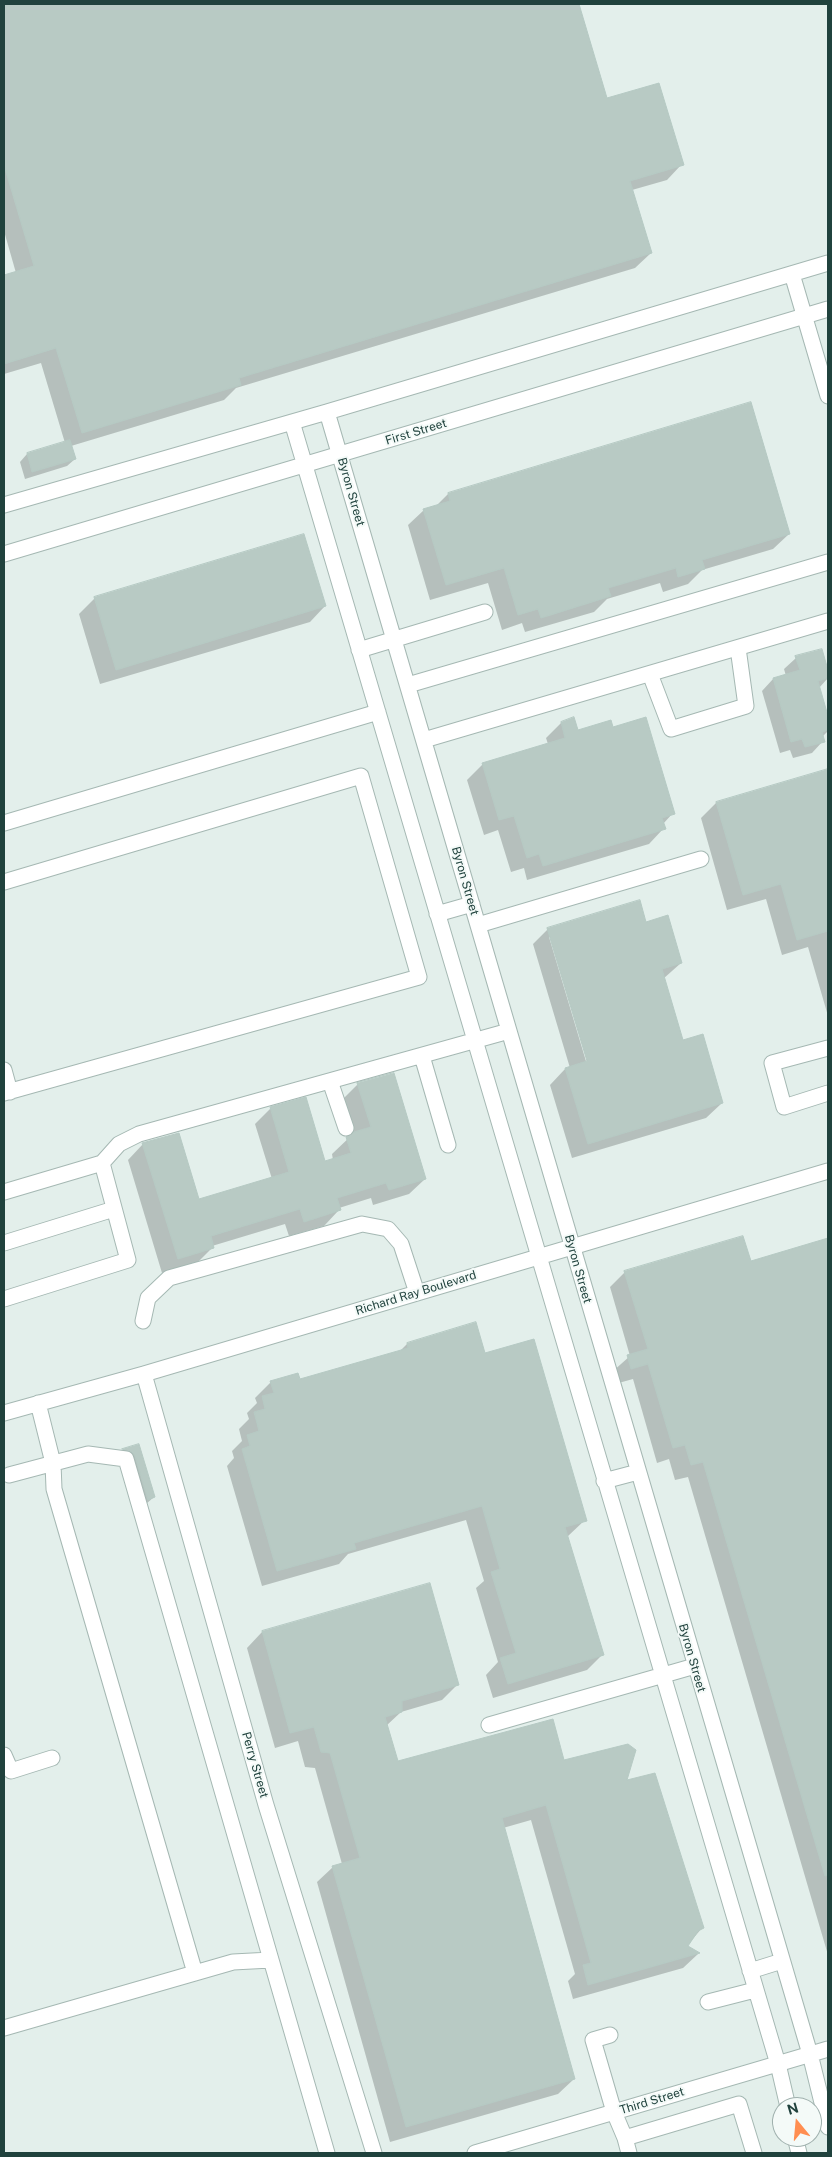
<!DOCTYPE html>
<html>
<head>
<meta charset="utf-8">
<style>
  body { margin:0 }
  #map { position:relative; width:832px; height:2157px; overflow:hidden; background:#e3efeb; font-family:"Public Sans",sans-serif }
  canvas { display:block }
  .frame { position:absolute; inset:0; border:5px solid #20423d; pointer-events:none }
  .north { position:absolute; left:772px; top:2097px; width:50px; height:50px; box-sizing:border-box; background:#f4faf8; border:1px solid #9fb0ad; border-radius:50%; rotate:343deg; font-size:14px; font-weight:700; line-height:20px; text-align:center; color:#20423d }
  .north::after { content:''; display:block; margin:auto; width:18px; height:22px; background:#ff8e51; clip-path:polygon(50% 0,100% 100%,50% 72%,0 100%) }
</style>
</head>
<body>
<div id="map">
<canvas width="832" height="2157"></canvas>
<div class="frame"></div>
<div class="north">N</div>
</div>
<script>
const g = document.querySelector('canvas').getContext('2d');
g.lineJoin = 'round';
function fill(path, color) { g.fillStyle = color; g.fill(path, 'evenodd'); }
function strokePath(path, color, width, dash) { g.strokeStyle = color; g.lineWidth = width; g.lineCap = dash ? 'butt' : 'round'; g.setLineDash(dash || []); g.stroke(path); }
function write(font, color, halo, rows, align = 'center') {
  g.font = font + ' "Public Sans",sans-serif'; g.lineWidth = 4; g.setLineDash([]); g.textBaseline = 'middle'; g.strokeStyle = halo; g.fillStyle = color; for (const [text, x, y, turn = 0] of rows) {
    g.save(); g.translate(x, y); g.rotate((+turn || 0) * Math.PI / 180); g.textAlign = isNaN(turn) ? turn : align; if (halo) g.strokeText(text, 0, 0); g.fillText(text, 0, 0); g.restore();
  }
}
fill(new Path2D(`
  M4,4H577L606,100L682,164L667,180L632,190L651,253L635,268L236,388L224,400L71,446L75,459L67,466L25,479L20,462L27,454L65,443L41,363L4,374V277L16,273L4,231Z
  M448,494L789,534L773,549L702,570L688,584L663,592L660,583L607,599L594,612L525,632L522,623L502,630L488,583L430,600L408,525L424,510L436,506Z
  M95,598L325,606L310,622L100,684L79,614Z
  M821,650L828,678L819,688L828,720V731L822,737L823,741L812,753L793,758L790,750L780,753L762,691L773,679L786,676L784,669L796,658Z
  M561,723L577,732L612,729L673,813L663,824L664,828L649,844L527,880L524,868L511,872L498,830L484,835L467,780L483,764L548,744L546,738Z
  M828,770V1016L808,947L782,955L766,899L727,910L701,818L716,803Z
  M646,923L681,963L663,979L682,1041L722,1103L706,1118L572,1158L550,1085L565,1069L570,1068L533,944L548,929ZM549,937H551L590,1067L588,1068Z
  M358,1084L425,1179L409,1194L373,1205L371,1198L339,1208V1210L324,1226L289,1236L285,1224L212,1246L213,1247L197,1263L162,1273L128,1160L143,1144L198,1201L272,1179L255,1124L271,1108L325,1163L333,1160L332,1154L353,1134L342,1100Z
  M828,1240V1955L688,1477L675,1480L669,1459L657,1463L633,1379L615,1384L612,1372L630,1356L610,1287L625,1272L750,1263Z
  M407,1344L484,1355L585,1520L567,1537L602,1655L587,1670L493,1698L486,1675L498,1662L476,1588L484,1581L466,1520L348,1554L339,1564L262,1586L227,1466L234,1458L232,1451L242,1441L239,1429L249,1419L247,1413L257,1403L255,1398L271,1382L299,1381L399,1352Z
  M138,1445L154,1497L146,1504L116,1457L123,1450Z
  M429,1585L457,1685L442,1700L401,1712L386,1726L397,1763L563,1761L625,1782L702,1928L686,1947L698,1954L683,1968L573,1999L568,1981L575,1974L531,1820L503,1828L574,2079L558,2094L390,2142L317,1882L333,1867L342,1864L315,1768L305,1767L298,1741L275,1748L247,1648L262,1632Z`), '#0003');
const building = new Path2D(`
  M4,4H579L607,98L659,83L684,165L630,181L652,253L239,378L241,385L82,433L56,348L4,364V275L34,266L4,165Z
  M751,402L790,534L702,560L705,569L678,577L676,568L608,588L611,596L541,618L538,609L518,615L504,568L446,585L423,509L450,501L448,493Z
  M70,440L76,459L32,472L27,453Z
  M304,534L326,606L116,670L94,597Z
  M822,649L828,670V678L818,681L828,716V730L822,732L825,742L805,747L802,739L791,742L773,678L800,670L795,656Z
  M574,717L578,730L611,720L613,727L646,717L675,814L662,818L666,829L543,866L539,854L527,858L514,816L499,820L482,763L565,738L561,722Z
  M828,769V931L797,940L781,884L743,895L716,802Z
  M640,900L646,922L668,915L682,963L662,969L683,1040L703,1034L723,1103L588,1144L565,1068L587,1061L547,928Z
  M394,1073L426,1179L389,1190L386,1183L337,1198L341,1210L304,1222L300,1209L211,1236L214,1248L178,1259L142,1143L179,1133L199,1199L289,1172L270,1107L306,1097L325,1161L351,1153L346,1137L354,1132L371,1127L357,1083Z
  M743,1236L751,1261L828,1238V1875L825,1876L703,1462L691,1465L685,1445L673,1448L648,1364L631,1369L627,1355L648,1349L624,1271Z
  M476,1322L485,1353L534,1339L587,1521L565,1527L604,1655L508,1684L500,1658L516,1653L491,1572L500,1569L482,1506L354,1543L356,1549L277,1571L242,1449L250,1446L247,1435L259,1431L254,1412L265,1409L262,1396L274,1393L270,1381L298,1373L300,1379L408,1348L407,1343Z
  M139,1444L155,1497L148,1500L135,1456L132,1452L122,1449Z
  M430,1583L459,1685L402,1701V1712L385,1717L398,1761L553,1719L564,1760L628,1744L636,1750L627,1780L655,1773L704,1928L698,1931L688,1946L700,1953L588,1985L583,1965L591,1963L546,1805L502,1818L575,2079L406,2127L332,1866L360,1858L330,1753L321,1752L314,1727L290,1733L262,1631Z`);
fill(building, '#b8cac4');
strokePath(building, '#b5c9c3', 1);
const minor = new Path2D(`
  M792,274L828,396
  M327,412L810,2054L828,2127
  M292,422L778,2064L788,2107
  M4,505L327,412L828,263
  M4,554L828,309
  M359,650L485,612
  M650,674L671,729L746,706L738,648
  M408,685L828,562
  M424,740L828,621
  M4,823L378,712
  M4,882L361,776L419,977L4,1093
  M437,914L472,904
  M478,925L701,859
  M828,1048L772,1063L784,1107L828,1093
  M422,1056L448,1145
  M4,1070L10,1092
  M330,1081L346,1128
  M102,1163L119,1144L139,1134L509,1031
  M4,1192L102,1163L128,1260L4,1299
  M4,1243L114,1209
  M143,1321L148,1298L169,1278L362,1224L388,1229L401,1244L417,1293
  M144,1374L266,1805L374,2153
  M38,1403L53,1463L54,1489L195,1973
  M4,1413L144,1374L828,1171
  M9,1475L88,1454L126,1459L327,2153
  M604,1481L638,1472
  M489,1725L695,1666
  M4,1755L11,1771L52,1758
  M750,1971L782,1961
  M708,2002L755,1990
  M4,2028L233,1962L271,1960
  M610,2035L593,2040L614,2112L625,2138L739,2104L754,2153
  M795,2137L799,2153
  M625,2138L629,2153
  M475,2153L828,2049`);
strokePath(minor, '#a5b8b3', 17);
strokePath(minor, '#fff', 15);
write('12px', '#20423d', '#f4faf8', [
  ["First Street",416,432,-17],
  ["Byron Street",351,492,74],
  ["Byron Street",465,881,74],
  ["Byron Street",578,1269,74],
  ["Richard Ray Boulevard",416,1293,-17],
  ["Byron Street",692,1658,74],
  ["Perry Street",255,1765,74],
  ["Third Street",652,2101,-17]
]);
</script>
</body>
</html>
